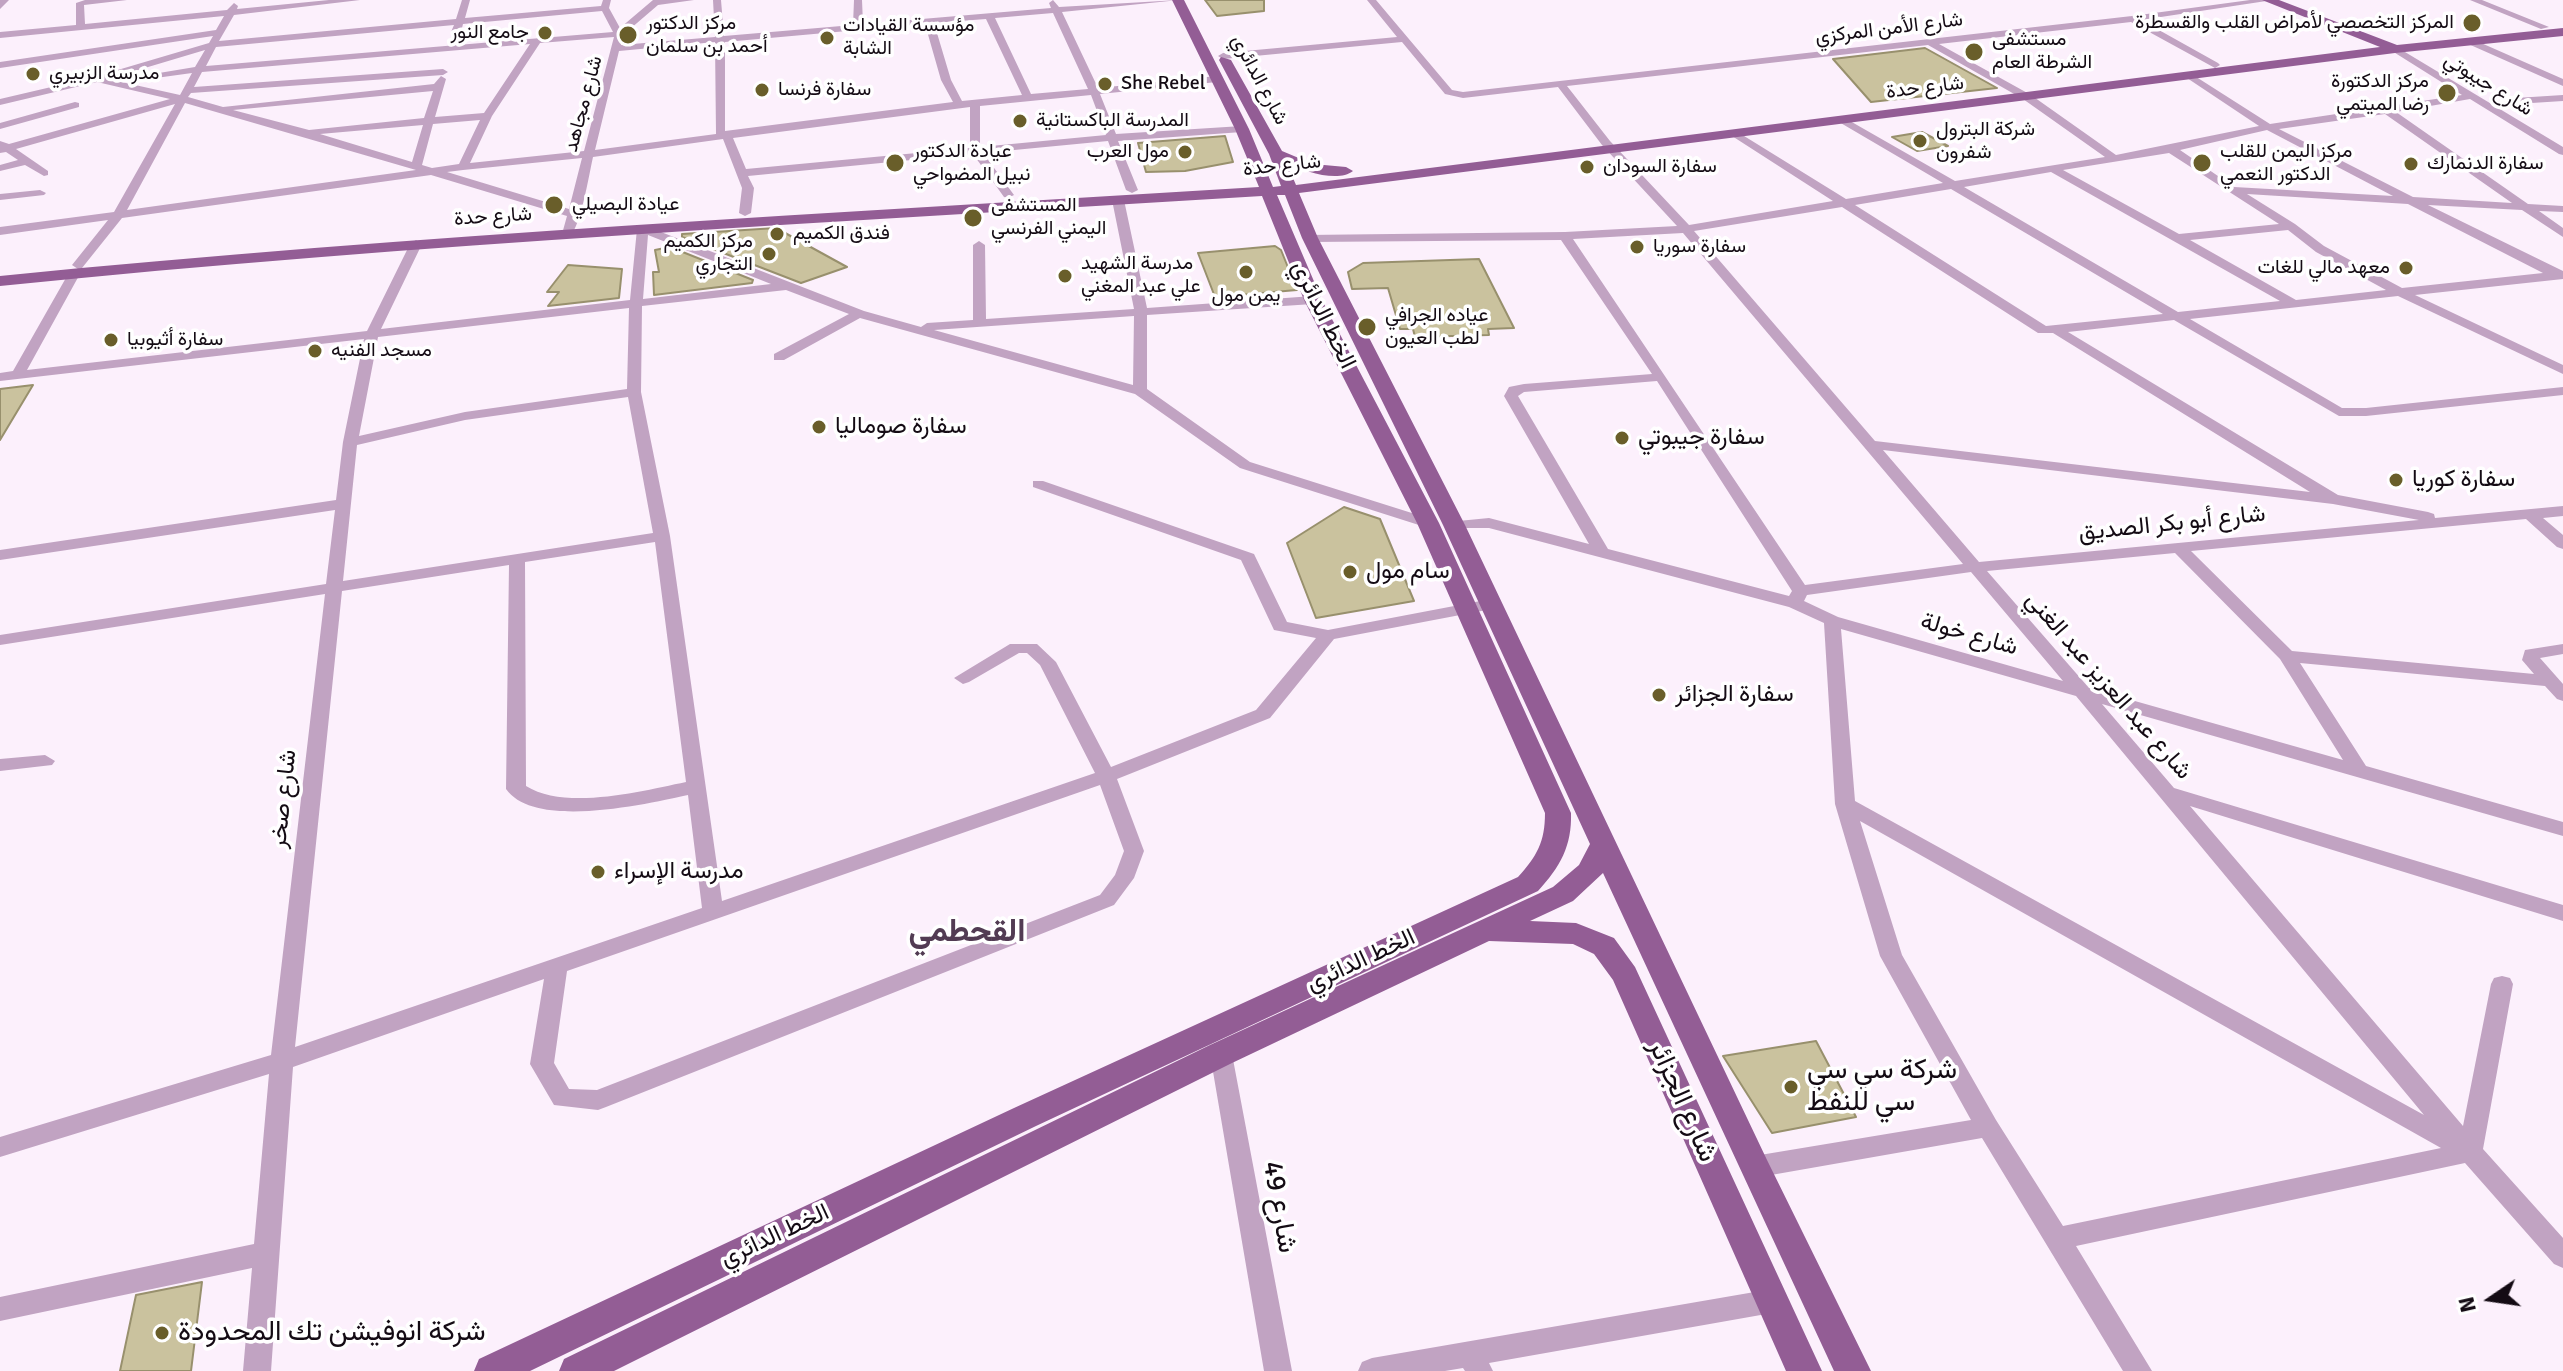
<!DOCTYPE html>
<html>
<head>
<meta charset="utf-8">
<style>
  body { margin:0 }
  #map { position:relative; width:2563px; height:1371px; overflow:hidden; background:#fcf0fc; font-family:Signika,sans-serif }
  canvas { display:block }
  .north { position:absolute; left:2451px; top:1259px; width:80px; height:80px; -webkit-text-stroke:6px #fff; paint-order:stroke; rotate:257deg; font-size:22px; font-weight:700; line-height:32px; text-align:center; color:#140b14 }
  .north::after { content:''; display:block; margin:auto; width:28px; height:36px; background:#140b14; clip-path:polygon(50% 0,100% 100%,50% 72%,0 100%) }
</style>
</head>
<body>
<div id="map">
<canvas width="2563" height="1371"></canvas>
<div class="north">N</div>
</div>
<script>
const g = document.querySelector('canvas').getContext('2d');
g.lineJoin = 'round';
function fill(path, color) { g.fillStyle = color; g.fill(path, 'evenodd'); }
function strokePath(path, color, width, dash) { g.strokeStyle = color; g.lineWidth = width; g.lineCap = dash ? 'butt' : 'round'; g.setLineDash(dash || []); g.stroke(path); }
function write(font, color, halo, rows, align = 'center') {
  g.font = font + ' Signika,Vazirmatn,sans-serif'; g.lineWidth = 7; g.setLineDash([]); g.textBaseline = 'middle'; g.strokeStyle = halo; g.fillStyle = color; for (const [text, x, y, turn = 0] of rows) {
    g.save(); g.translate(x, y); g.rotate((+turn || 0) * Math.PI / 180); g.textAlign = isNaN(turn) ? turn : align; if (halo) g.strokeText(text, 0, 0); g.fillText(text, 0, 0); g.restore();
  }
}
const building = new Path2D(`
  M1205,0H1264V11L1217,16Z
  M1925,48L1997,88L1871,102L1833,59Z
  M1922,132L1948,146L1917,151L1892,137Z
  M1225,136L1233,162L1185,171L1146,172L1138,143Z
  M776,228L847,267L801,283L682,237V234Z
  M1275,246L1281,250L1297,290L1215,297L1198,253Z
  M670,247L753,280L752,283L654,295L653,272H659L655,250Z
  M1479,259L1514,328L1488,329L1489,335L1415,337L1413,329H1400L1388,288L1352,289L1348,272L1363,263Z
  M568,265L622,269L619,298L548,306L559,292H547Z
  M33,385L0,440V389Z
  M1344,507L1380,519L1414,601L1316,618L1287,543Z
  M1816,1041L1856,1117L1772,1133L1723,1056Z
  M202,1282L191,1371H120L136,1295Z`);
fill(building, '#cac29e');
strokePath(building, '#98906d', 2);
fill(new Path2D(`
  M0,0H9L0,9Z
  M85,0H127L84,5L85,24L227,10L234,3L238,6L237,9L329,0H360L234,15L219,41L456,19L462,0H470L465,18L601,6L603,0H611L609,8L620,28L653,0H694L658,5L623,35L621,45L715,37L713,0H721L724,36L853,25L854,0H862L863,24L1051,8L1049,3L1053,0L1059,7L1179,0L1062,12L1098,88L1217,76L1222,79L1217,82L1100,94L1116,134L1242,126L1247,129L1242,132L1118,141L1138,190L1132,193L1126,190L1108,141L983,153L1014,195L1008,198L1004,197L973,154L748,176L754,188L751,213L745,216L739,213L742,188L723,139L593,157C589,175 580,231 568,238L562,234L567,216L431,175L122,218L82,268L78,269L72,265L108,220L0,235V227L114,212L175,104L16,149L48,171V175L44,176L25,165L0,171V165L18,160L6,152L0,153V141L9,144L170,99L97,82L0,105V99L94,77L209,43L213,36L0,68V62L216,30L224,16L0,38V32L76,25V3ZM602,11L613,32L206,66L216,47L454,25L451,32L456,35L461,32L463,24ZM1053,13L1088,89L1031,94L995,18ZM986,19L1022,95L962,101L951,80L934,23ZM925,24L941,80L953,102L725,131V42ZM614,37L584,151L470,163L492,116L540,43ZM715,42L716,134L595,150L619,51ZM530,44L484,113L435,117L446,79L441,76L434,84L223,107L188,97L191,93L443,75L448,72L443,69L194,87L202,72ZM205,50L195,67L129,78L134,81L192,73L180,95L108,79ZM433,91L424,118L309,130L233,110ZM1091,95L1106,135L980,147V106ZM185,103L416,170L127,210ZM970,107V148L746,169L733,138ZM480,120L459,164L432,168L422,165L433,124ZM423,125L412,162L320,134ZM582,158L569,209L447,172L463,170Z
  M1367,0H1376L1452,90L1463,92L2132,16L2250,0H2273L2141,20L2218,63L2220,65L2215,68L2131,22L1939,44L2031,95L2116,155L2259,126L2187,78L2185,76L2190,73L2270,124L2462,95L2392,51V47L2395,46L2563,147V155L2559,154L2470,99L2396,112L2528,204L2563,206V212L2539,211L2563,228V237L2522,210L2428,205L2563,271V279L2415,295L2563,365V374L2398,296L2190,319L2342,408H2366L2563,387V395L2366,416H2339L2174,320L2068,332L2338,495L2428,512L2434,514L2435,518L2563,506V516L2543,518L2563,535V549L2557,547L2526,519L2191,551L2292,651L2534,674L2522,660L2525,650L2563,644V654L2540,658L2563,684V701L2557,699L2545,686L2300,663L2366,766L2563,822V836L2102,704L2174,788L2563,905V921L2190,806L2463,1126L2491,984L2494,978L2502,976L2510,978L2513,984L2483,1149L2563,1238V1268L2554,1264L2465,1163L2076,1246L2152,1371H2123L1982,1138L1754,1178L1745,1174L1742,1167L1745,1160L1754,1156L1971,1120L1880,956L1835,804L1824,623L1789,607L1489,528H1448L1446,525L1448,522L1489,518L1589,544L1504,396L1509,387L1524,384L1652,374L1561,240L1310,242L1306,241V235L1565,232L1677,226L1602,145L1558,87L1463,98L1445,94L1402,42L1223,59L1218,56L1223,53L1397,37ZM1928,45L2023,99L2105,157L1955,181L1843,117L1839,118V122L1943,183L1846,199L1736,131L1732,132V136L1833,201L1689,225L1610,141L1567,86ZM2385,114L2512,203L2413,197L2279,129ZM2267,130L2393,196L2234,187L2180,150ZM2169,153L2279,224L2179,234L2063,170ZM2051,172L2280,301L2178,312L1964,187ZM1951,189L2163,314L2046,326L1855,205ZM2247,194L2408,204L2543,273L2402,288L2324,246L2295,224ZM1842,207L2038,333H2053L2310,492L1875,441L1694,231ZM2288,230L2316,252L2386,290L2296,300L2190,240ZM1683,233L1963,564L1805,585L1573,239ZM1657,381L1792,591L1789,596L1608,549L1518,396L1524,392ZM1883,450L2333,504L2419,520L1979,562ZM2175,553L2280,659L2343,760L2089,688L1987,571ZM1971,572L2063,681L1838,617L1804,601L1807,595ZM1841,629L2076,696L2424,1115L1855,801ZM1860,821L2441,1148L2063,1226L1996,1120L1902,955Z
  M2470,0H2482L2549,27L2541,29Z
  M2466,39H2472L2563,79V86L2466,43Z
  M2563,95V101L2500,105L2495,102L2500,99Z
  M75,102L79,103V107L0,129V123Z
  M40,190L46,193L44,195L0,200V194Z
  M1118,197L1124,200L1147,308L1313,296L1319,300L1313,304L1147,315V389L1250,462L1434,520L1436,523L1428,528L1422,526L1240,468L1135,394L860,318L784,360H774V354L849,314L786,290L642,306L641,392L670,536L722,901L1095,773L1040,665L1027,653H1019L969,682L963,684L954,678L1010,644H1037L1056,662L1111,767L1256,710L1316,638L1274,630L1241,560L1033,487V481H1043L1254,554L1287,622L1328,630L1491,599L1497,600L1499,604L1497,608L1334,639L1270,718L1117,779L1144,851L1134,878L1114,905L606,1107L598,1110L554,1105L530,1064L544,979L293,1067L271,1371H243L252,1268L0,1321V1297L254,1244L269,1074L0,1157V1137L271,1055L325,594L0,645V635L326,584L335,510L0,560V550L336,500L343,442L364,339L0,381V373L13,371L71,269L81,272L27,370L367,331L410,244L416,240L422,244L381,329L630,300L637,229L643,225L864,311L921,327L927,323L973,320V245L979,241L985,245L986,319L1134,309L1112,200ZM648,235L771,284L643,299ZM629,308L627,389L465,412L359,436L378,337ZM1134,316L1133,385L934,330ZM628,397L653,533L343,581L357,445L465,420ZM655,542L686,782C642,791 566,811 526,786L525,562ZM509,565L506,789C535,830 646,804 688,795L702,908L295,1047L342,591ZM1100,785L1124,851L1115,875L1100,895L597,1090L569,1089L554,1063L567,971Z
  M45,755L55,761L52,765L0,771V759Z
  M1221,1045L1229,1047L1232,1054L1292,1371H1264L1210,1054L1213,1047Z
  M1772,1289L1781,1292L1785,1301L1781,1310L1772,1313L1489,1363L1493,1371H1465L1463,1368L1445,1371H1358L1362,1362L1372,1358Z`), '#c1a3c2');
fill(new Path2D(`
  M1172,0H1184L1249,129L1273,187L1281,186L1269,154L1219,60L1221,57L1231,60L1282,151L1313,164L1346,167L1353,171C1338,183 1304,171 1287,164L1296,185L2380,47L2262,0H2279L2397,45L2563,28V36L2395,53L1299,193L1318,238L1465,525L1767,1160L1871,1371H1834L1603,873L1573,901L1530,921L1576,923L1614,938L1635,967L1822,1371H1786L1613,980L1594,954L1573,944L1489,941L1232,1063L614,1371H559L564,1359L1210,1045L1553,887L1579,865L1590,844L1443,525L1302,238L1285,195H1277L1322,300L1439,523L1571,813C1572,846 1560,867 1538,891L1036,1126L530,1371H474L479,1359L1014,1108L1518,877C1537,856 1545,842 1545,813L1417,523L1304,300L1262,196C841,222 420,243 0,286V276C419,234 839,213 1259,187L1235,129Z`), '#935d95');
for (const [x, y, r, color] of [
  [2472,23,10,"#695e2a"],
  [545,33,8,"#695e2a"],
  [628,35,10,"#695e2a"],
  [827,38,8,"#695e2a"],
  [1974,52,10,"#695e2a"],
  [33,74,8,"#695e2a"],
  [1105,84,8,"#695e2a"],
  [762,90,8,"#695e2a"],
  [2447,93,10,"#695e2a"],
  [1020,121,8,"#695e2a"],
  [1920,141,8,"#695e2a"],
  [1185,152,8,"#695e2a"],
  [895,163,10,"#695e2a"],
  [2202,163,10,"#695e2a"],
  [2411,164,8,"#695e2a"],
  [1587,167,8,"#695e2a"],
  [554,205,10,"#695e2a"],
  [973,218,10,"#695e2a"],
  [777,234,8,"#695e2a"],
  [1637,247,8,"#695e2a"],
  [769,254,8,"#695e2a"],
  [2406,268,8,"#695e2a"],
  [1246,272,8,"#695e2a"],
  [1065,276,8,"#695e2a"],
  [1367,327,10,"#695e2a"],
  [111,340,8,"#695e2a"],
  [315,351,8,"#695e2a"],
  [819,427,8,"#695e2a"],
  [1622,438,8,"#695e2a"],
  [2396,480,8,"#695e2a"],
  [1350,572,8,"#695e2a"],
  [1659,695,8,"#695e2a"],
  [598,872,8,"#695e2a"],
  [1791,1087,8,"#695e2a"],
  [162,1333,8,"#695e2a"]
]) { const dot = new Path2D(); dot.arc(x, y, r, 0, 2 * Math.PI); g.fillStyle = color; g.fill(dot); strokePath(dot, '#fff', 3); }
write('20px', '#140b14', '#fff', [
  ["المركز التخصصي لأمراض القلب والقسطرة",2454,23,"right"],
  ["مركز الدكتور",646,24],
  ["أحمد بن سلمان",646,47],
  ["مؤسسة القيادات",843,26],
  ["الشابة",843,49],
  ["جامع النور",529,33,"right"],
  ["مستشفى",1992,40],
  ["الشرطة العام",1992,63],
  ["مدرسة الزبيري",49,74],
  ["مركز الدكتورة",2429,82,"right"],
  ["رضا الميتمي",2429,105,"right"],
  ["She Rebel",1121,84],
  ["سفارة فرنسا",778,90],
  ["المدرسة الباكستانية",1036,121],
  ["شركة البترول",1936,130],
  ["شفرون",1936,153],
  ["عيادة الدكتور",913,152],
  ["نبيل المضواحي",913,175],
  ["مول العرب",1169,152,"right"],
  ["مركز اليمن للقلب",2220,152],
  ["الدكتور النعمي",2220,175],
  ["سفارة الدنمارك",2427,164],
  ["سفارة السودان",1603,167],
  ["عيادة البصيلي",572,205],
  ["المستشفى",991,206],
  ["اليمني الفرنسي",991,229],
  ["فندق الكميم",793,234],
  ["مركز الكميم",753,242,"right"],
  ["التجاري",753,265,"right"],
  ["سفارة سوريا",1653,247],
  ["مدرسة الشهيد",1081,264],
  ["علي عبد المغني",1081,287],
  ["معهد مالي للغات",2390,268,"right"],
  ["يمن مول",1246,296,"center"],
  ["عياده الجرافي",1385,316],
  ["لطب العيون",1385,339],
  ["سفارة أثيوبيا",127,340],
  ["مسجد الفنيه",331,351]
], 'left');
write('20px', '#140b14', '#fff', [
  ["شارع الأمن المركزي",1889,29,-7],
  ["شارع الدائري",1259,80,62],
  ["شارع جيبوتي",2488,85,32],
  ["شارع حدة",1925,88,-7],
  ["شارع مجاهد",584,104,-75],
  ["شارع حدة",1282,166,-6],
  ["شارع حدة",493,217,-4]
]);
write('24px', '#140b14', '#fff', [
  ["الخط الدائري",1323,315,64],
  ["شارع أبو بكر الصديق",2172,524,-6],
  ["شارع خولة",1969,635,16],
  ["شارع عبد العزيز عبد الغني",2108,686,49],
  ["شارع صخر",284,799,-84],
  ["الخط الدائري",1361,961,-25],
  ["الخط الدائري",775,1236,-25]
]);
write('24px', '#140b14', '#fff', [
  ["سفارة صوماليا",835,427],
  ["سفارة جيبوتي",1638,438],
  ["سفارة كوريا",2412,480],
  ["سام مول",1366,572],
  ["سفارة الجزائر",1675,695],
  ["مدرسة الإسراء",614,872]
], 'left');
write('28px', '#140b14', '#fff', [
  ["شركة سي سي",1807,1071],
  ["سي للنفط",1807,1103],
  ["شركة انوفيشن تك المحدودة",178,1333]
], 'left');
write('28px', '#140b14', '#fff', [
  ["شارع الجزائر",1682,1101,66],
  ["شارع 49",1279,1207,80]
]);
write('bold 32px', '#523b53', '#fff', [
  ["القحطمي",967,933]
]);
</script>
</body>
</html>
